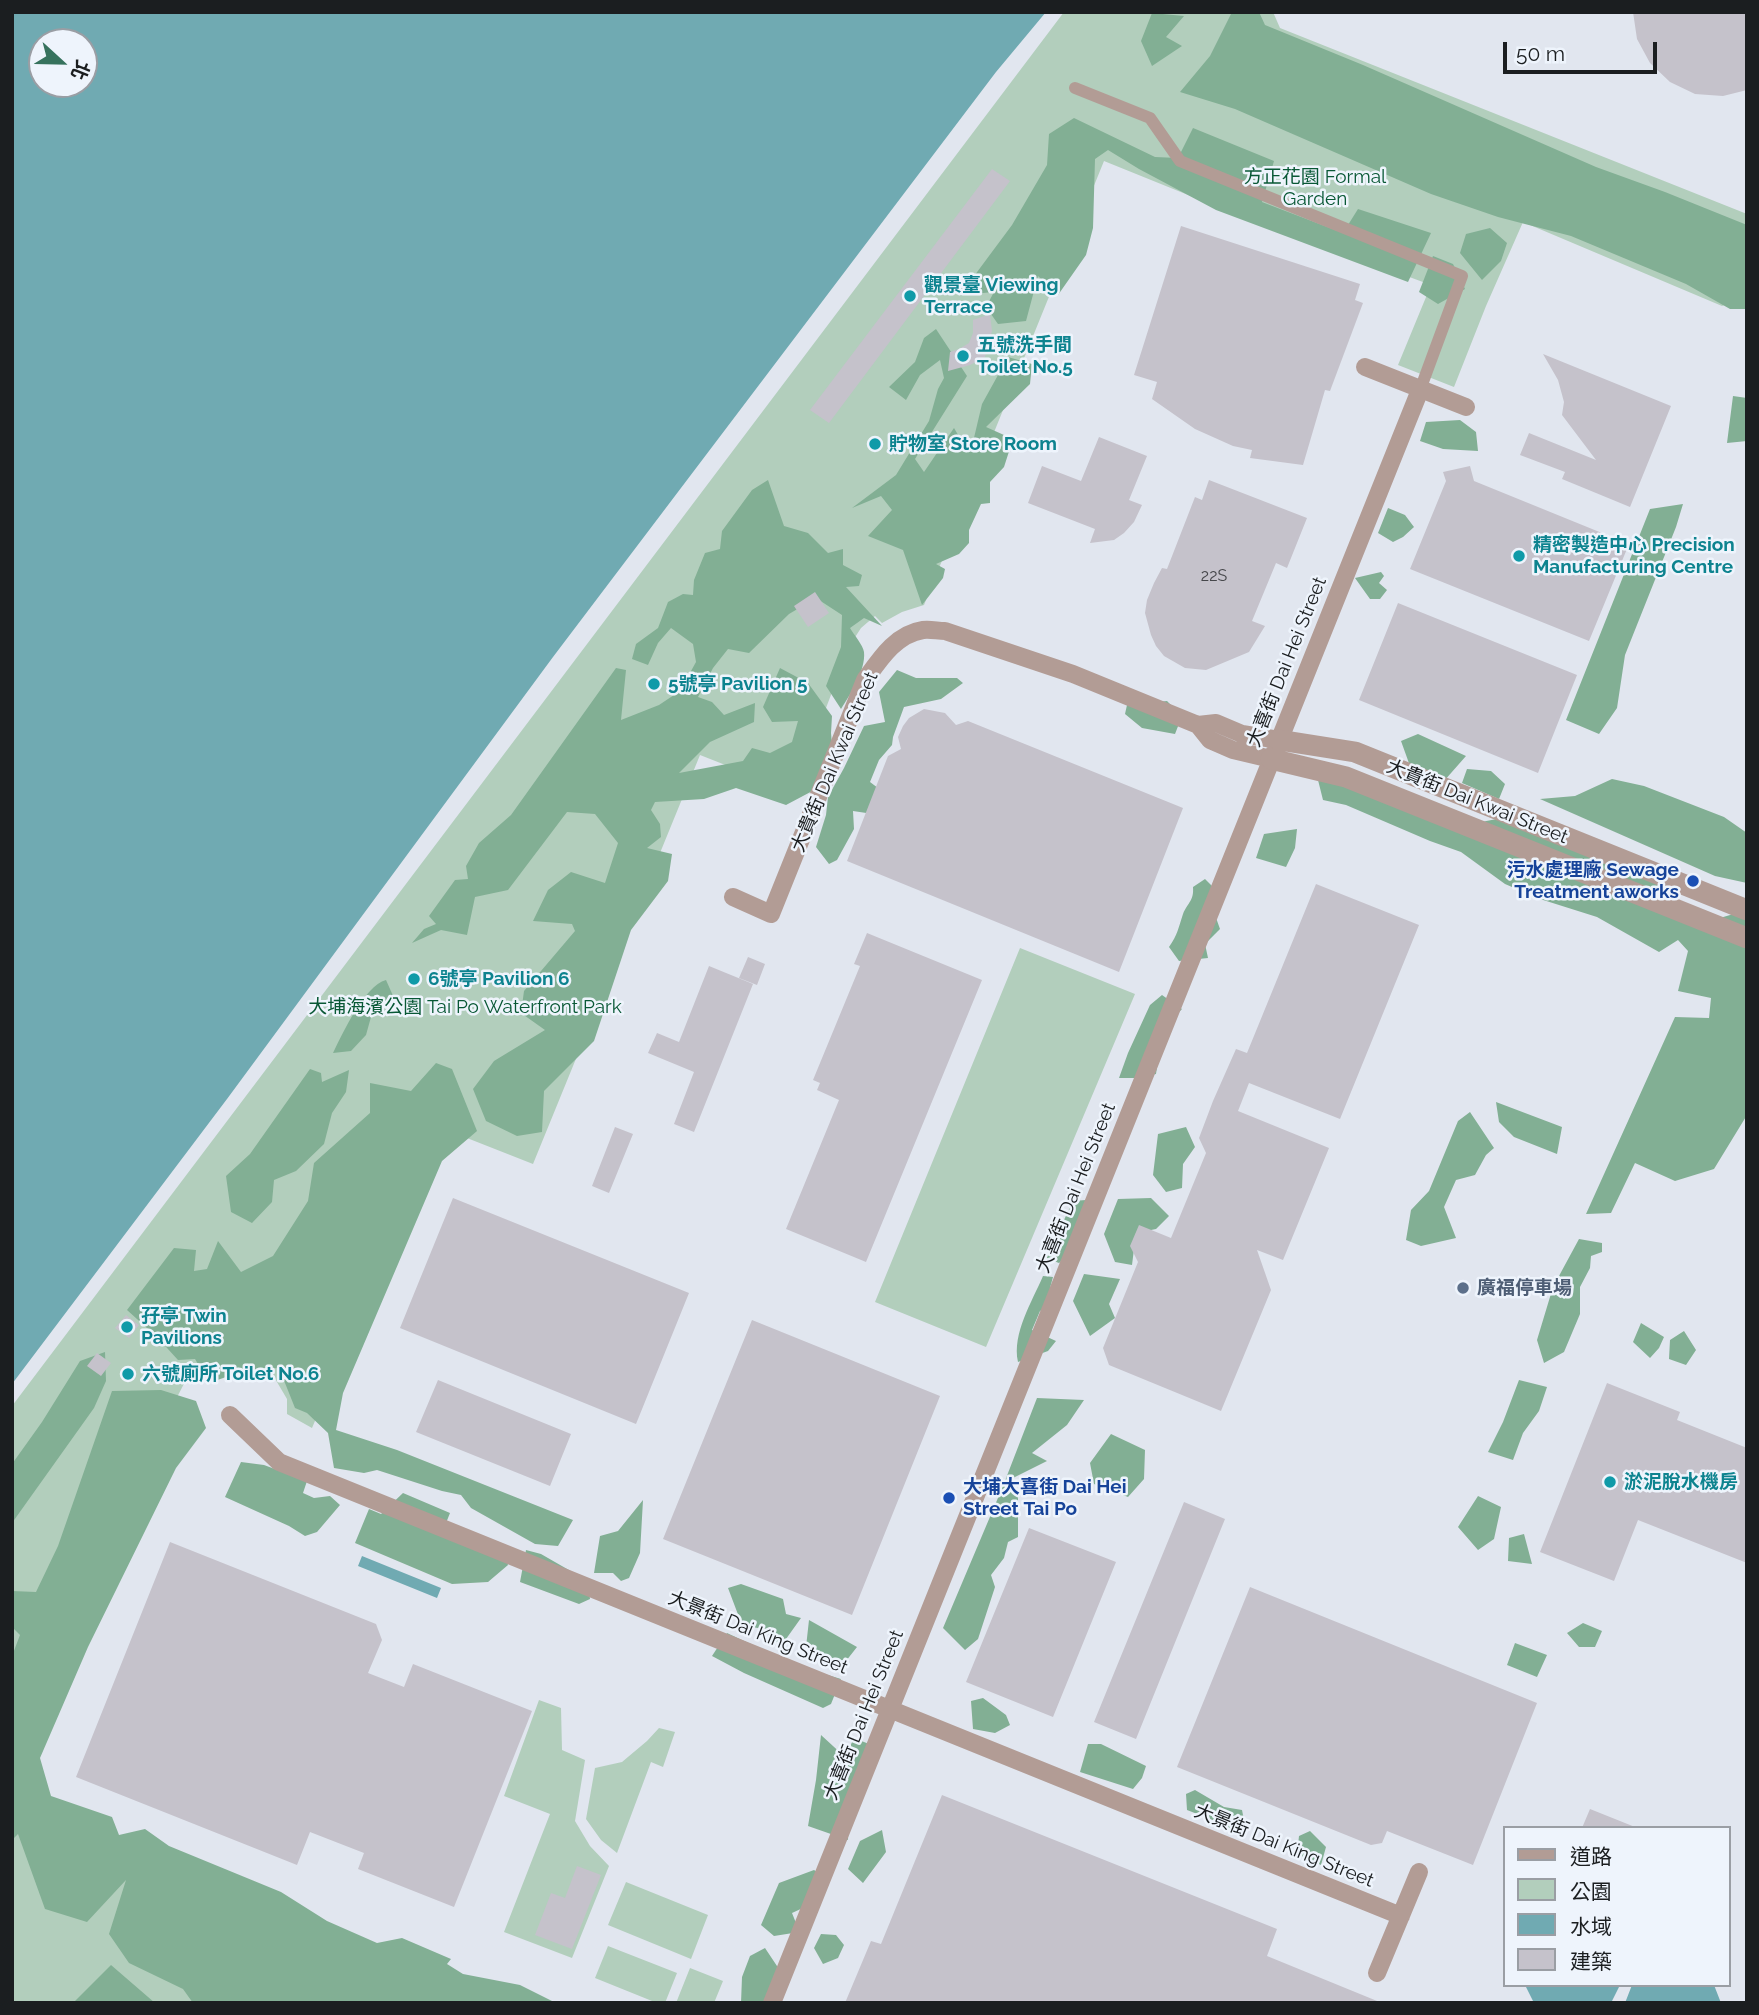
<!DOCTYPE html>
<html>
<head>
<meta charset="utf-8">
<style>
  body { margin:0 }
  #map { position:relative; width:1759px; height:2015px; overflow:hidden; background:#e1e6ef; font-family:Raleway,"Noto Sans TC",sans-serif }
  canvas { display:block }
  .frame { position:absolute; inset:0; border:14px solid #1b1e20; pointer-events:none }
  .legend { position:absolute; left:1503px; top:1826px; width:228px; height:161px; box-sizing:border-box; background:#eef4fc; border:2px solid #9a9ea4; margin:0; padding:9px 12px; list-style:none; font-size:21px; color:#1b1e20 }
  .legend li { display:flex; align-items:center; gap:14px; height:35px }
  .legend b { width:35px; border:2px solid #9a9ea4 }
  .north { position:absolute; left:28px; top:28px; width:70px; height:70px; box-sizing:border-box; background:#eef4fc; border:2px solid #9a9ea4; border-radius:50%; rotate:112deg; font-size:19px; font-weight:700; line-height:28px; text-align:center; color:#1b1e20 }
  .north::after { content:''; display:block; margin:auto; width:24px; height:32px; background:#36725d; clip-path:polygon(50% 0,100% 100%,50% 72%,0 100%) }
  .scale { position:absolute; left:1503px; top:42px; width:154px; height:32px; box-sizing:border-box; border:4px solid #1b1e20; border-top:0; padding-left:9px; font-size:21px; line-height:24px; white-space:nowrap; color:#1b1e20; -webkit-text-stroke:5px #eef4fc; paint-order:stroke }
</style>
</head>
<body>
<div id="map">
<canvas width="1759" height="2015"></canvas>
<div class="frame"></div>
<ul class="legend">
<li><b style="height:9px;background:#b29c95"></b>道路</li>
<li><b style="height:19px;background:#b2cebc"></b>公園</li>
<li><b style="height:19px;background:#70aab2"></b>水域</li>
<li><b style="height:19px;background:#c5c2cb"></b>建築</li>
</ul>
<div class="north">北</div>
<div class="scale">50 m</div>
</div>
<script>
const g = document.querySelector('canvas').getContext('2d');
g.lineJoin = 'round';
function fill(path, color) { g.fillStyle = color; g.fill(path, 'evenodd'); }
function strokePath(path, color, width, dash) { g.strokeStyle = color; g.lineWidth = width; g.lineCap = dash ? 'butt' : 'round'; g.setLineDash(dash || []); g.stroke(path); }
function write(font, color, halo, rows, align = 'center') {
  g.font = font + ' Raleway,"Noto Sans TC",sans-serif'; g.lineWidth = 5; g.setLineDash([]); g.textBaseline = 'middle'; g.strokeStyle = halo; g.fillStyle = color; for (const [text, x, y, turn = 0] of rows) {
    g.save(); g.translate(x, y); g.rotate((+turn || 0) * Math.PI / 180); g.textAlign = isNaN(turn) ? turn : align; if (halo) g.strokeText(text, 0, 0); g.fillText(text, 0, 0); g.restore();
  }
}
fill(new Path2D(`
  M1064,12H1273L1280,28L1747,214V292L1738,300L1722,306L1523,222L1486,306L1454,387L1398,365L1431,285L1198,199L1104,161L924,605L902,612L882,623L875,616L861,628L850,645L794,792L700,755L533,1164L439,1127L312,1428L287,1414V1399L267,1365L210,1361L190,1372L172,1407L18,1803L511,2003H12V1406Z
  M1020,948L1135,994L986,1347L875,1302Z
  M539,1700L561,1708L562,1750L585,1760L575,1821L590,1846L609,1866L572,1958L504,1932L550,1814L504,1796Z
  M659,1728L675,1732L663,1767L651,1762L617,1853L601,1840L586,1819L595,1768L622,1762L647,1741Z
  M626,1882L708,1915L691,1959L608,1925Z
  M608,1946L677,1973L665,2003H657L595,1978Z
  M690,1968L723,1981L714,2003H676Z`), '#b2cebc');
fill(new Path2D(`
  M1232,12H1259L1265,25L1363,65L1596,167L1665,192L1747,225V309H1730L1686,284L1571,236L1498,217L1431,194L1235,109L1180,92L1210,56Z
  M1152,13L1184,16L1166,37L1182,46L1152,66L1141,41Z
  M1074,118L1155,157L1178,158L1193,128L1274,161L1262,202L1343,233L1358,209L1431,233L1408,282L1216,210L1139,169L1108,150L1095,159L1093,228L1086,255L1058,295L1038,276L1026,321L998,324L986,307L994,292L960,295L1012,225L1047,165L1049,134Z
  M1490,228L1507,243L1501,261L1482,280L1460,253L1466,234Z
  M1433,256L1453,264L1465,289L1438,304L1419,292Z
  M936,329L967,376L915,459L924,472L954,428L964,445L973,442L982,404L1008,357L1032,364L1030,384L986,427L1013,439L1004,467L990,482V503L981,504L969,530V543L959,554L936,564L945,569L943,578L922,605L903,550L868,536L892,510L881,496L852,508L896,475L929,421L938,389L944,378L940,360L920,375L906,400L889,387L915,362L924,338Z
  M1733,396L1747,398V441L1727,443Z
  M1460,420L1476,432L1478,451L1443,449L1420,441L1426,422Z
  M768,480L784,526L808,533L828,553L843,549V565L862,575L859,586L846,587L882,626L864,618L850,628C854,635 863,645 864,652C866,670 850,695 841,709L826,686L841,647L842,615L816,598L789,614L749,653L728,649L713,668L698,697L712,702L724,715L755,703L754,722L710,742L679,773L743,761L752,748L770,753L792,742L798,721L772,722L763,707L780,668L808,683L832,716L831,733L835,779L786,805L736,788L704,799L655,802L651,810L660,824L661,837L647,848L672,854L668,881L631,930L594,1041L544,1091L542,1132L517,1136L486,1121L473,1089L494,1061L545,1030L521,1013L524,991L575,931L572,924L533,921L548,890L571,872L605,883L618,843L595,814L567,812L508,890L475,897L467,935L441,930L412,943L424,929L436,924L429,916L455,880L468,879L466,866L479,843L511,815L616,668L626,670L621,720L659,705L680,691L696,662L693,644L671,628L658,643L648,665L632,659L636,644L658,628L668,602L683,594L693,595L694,580L705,553L720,549L722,531L752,490Z
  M1683,504L1676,527L1625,655L1617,708L1599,734L1566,720L1650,509Z
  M1388,508L1405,515L1414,527L1403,537L1393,542L1378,533Z
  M1381,572L1384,576L1379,583L1387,590L1380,599H1370L1355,578Z
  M897,670L916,678H957L963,683L941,699L904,707L893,737L892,745L879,760L870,782L882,791L873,814L853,811L854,829L837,860L829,864L816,847L826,815L828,797L844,768L864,726L885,722L879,692Z
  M1129,696L1148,703L1167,701L1182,716L1175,734L1142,728L1125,714Z
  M1418,734L1466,756L1444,781L1410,766L1401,741Z
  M1467,769L1491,771L1505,784L1499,799L1462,783Z
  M1316,772L1471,824L1507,817L1660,876L1682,917L1703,923L1747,910V1115L1714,1169L1675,1181L1635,1163L1611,1213L1586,1214L1675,1017L1709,1018L1711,998L1678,991L1688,951L1678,940L1659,952L1597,917L1540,899L1505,884L1461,852L1430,841L1346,805L1323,800Z
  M1612,779L1644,786L1724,817L1747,833V883L1715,876L1540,799L1575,796Z
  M1297,829L1295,848L1286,867L1256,858L1264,834Z
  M1205,879L1222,896L1215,915L1220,929L1205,944L1208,958L1179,961L1169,947C1178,934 1178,929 1183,914C1188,902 1194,901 1193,887Z
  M386,980L394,998L383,1005L371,1017L366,1035L351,1051L333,1053C343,1033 364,986 386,980Z
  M1162,995L1182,1009C1165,1025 1160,1052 1156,1074L1137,1078H1119L1128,1053L1150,1005Z
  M436,1063L452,1069L477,1131L442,1161L343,1393L336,1430L397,1450L573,1520L558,1546L535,1544L471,1508L461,1495L442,1491L377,1470L364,1473L334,1468L328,1433L307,1413L295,1408L279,1368L243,1371L209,1383L195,1359L178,1360L157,1337L127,1310L174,1248L196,1250L194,1271L207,1269L218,1241L241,1272L273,1256L308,1201L314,1163L370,1113V1083L411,1091Z
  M310,1069L321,1073L322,1082L349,1070L346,1092L332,1113L324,1144L296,1171L274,1180L272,1202L252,1223L231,1212L226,1176L250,1154Z
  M1496,1102L1562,1127L1557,1154L1514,1137L1499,1122Z
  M1470,1112L1494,1148L1486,1155L1475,1175L1456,1180L1444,1207L1456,1238L1421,1246L1406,1240L1411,1210L1429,1191L1458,1121Z
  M1186,1127L1195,1147L1183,1164L1182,1188L1166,1192L1153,1175L1158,1134Z
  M1151,1198L1169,1216L1156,1229L1136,1233L1132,1265L1115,1262L1104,1234L1118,1199Z
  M1099,1199L1090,1223L1073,1230L1087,1241L1059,1263L1046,1258L1073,1201Z
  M1579,1239L1602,1243V1252L1591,1256L1590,1268L1580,1287V1314L1564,1352L1544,1363L1537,1340L1553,1287Z
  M1084,1274L1120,1279L1109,1304L1115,1318L1090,1336L1073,1301Z
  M1043,1276L1053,1277L1050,1288L1062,1301L1040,1311L1032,1330L1056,1341L1048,1351L1018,1362C1012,1333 1032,1302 1043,1276Z
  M1641,1323L1664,1337L1659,1348L1650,1358L1633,1342Z
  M1684,1331L1696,1350L1686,1365L1669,1359L1670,1340Z
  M105,1352L106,1381L94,1408L12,1523V1464L42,1422L80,1361Z
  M1519,1380L1547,1387L1539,1411L1523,1433L1513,1460L1488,1452L1503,1422Z
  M161,1390L196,1401L206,1428L176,1468L88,1647L40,1758L51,1796L112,1817L119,1835L145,1829L169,1846L281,1892L327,1921L377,1943L402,1938L451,1959L447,1964L463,1974L520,1985L556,2003H193L183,1989L129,1963L109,1934L126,1880L87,1922L45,1909L18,1834L12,1840V1656L20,1635L12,1627V1591L36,1592L58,1546L112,1391Z
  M1037,1398L1084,1400L1067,1425L1032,1453L1047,1461L1013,1478L1018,1496V1537L1008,1542L1004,1558L991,1575L995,1587L978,1639L965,1650L943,1628L1003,1486Z
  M1111,1434L1145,1450L1144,1479L1128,1497L1094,1484L1090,1463Z
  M241,1462L264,1465L307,1481L303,1493L314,1498L330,1496L340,1505L317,1532L305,1536L289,1526L225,1497Z
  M403,1493L450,1513L442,1533L502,1545L508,1565L488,1582L452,1584L355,1543L369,1509L381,1514Z
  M1478,1496L1501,1507L1494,1539L1478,1550L1458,1527Z
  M643,1500L640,1553L629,1578L621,1581L613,1573H594L600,1536L618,1531Z
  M1524,1534L1532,1564L1508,1561L1509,1538Z
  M526,1550L541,1554L588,1581L590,1599L579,1604L520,1582Z
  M741,1584L783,1599L786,1614L801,1618L786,1639L776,1642L763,1629L742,1625L728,1588Z
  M809,1620L857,1647L846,1661L834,1659L806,1647Z
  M1583,1623L1602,1631L1595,1647H1579L1567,1633Z
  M727,1633C764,1650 801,1668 841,1679L831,1704L823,1708L744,1673L712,1656Z
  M1515,1643L1547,1655L1537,1677L1507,1665Z
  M983,1698L1006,1715L1010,1725L995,1733L973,1729L971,1701Z
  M821,1735L845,1757L854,1738L879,1748L849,1797L848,1840L808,1826L816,1780Z
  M1088,1744H1101L1146,1766L1142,1778L1133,1789L1080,1772Z
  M1195,1790L1224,1807L1242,1810L1244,1820L1226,1831L1218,1822L1187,1810L1186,1794Z
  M882,1830L886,1852L863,1883L848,1869L860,1841Z
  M1310,1831L1326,1847L1321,1865L1297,1854L1299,1836Z
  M814,1870L827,1878L805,1907L792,1913L798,1928L793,1933L774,1936L761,1925L779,1883Z
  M821,1934L836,1935L844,1945L838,1958L823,1964L814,1948Z
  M765,1948L779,1969L776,2003H741L742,1977L750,1956Z
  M111,1965L155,2003H73Z`), '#82af94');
fill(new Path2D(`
  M12,12H1046L996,72L553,657L227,1099L12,1384ZM42,42H84V84H42Z
  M362,1556L441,1588L437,1598L358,1566Z
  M1525,1985H1620L1611,2003H1534Z
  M1632,1985H1714L1721,2003H1625Z`), '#70aab2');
fill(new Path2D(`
  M1633,12H1747V90L1723,96L1695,94L1670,82L1650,63L1637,39Z
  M992,169L1010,181L829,423L810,410Z
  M1181,226L1360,284L1355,300L1363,303L1330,391L1325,390L1303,465L1250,458L1252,450L1233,446L1195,429L1152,399L1157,382L1134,375Z
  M990,314L992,331L985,357L970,365L948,371L950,352L959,349L969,343L973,333V320Z
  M1543,354L1671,406L1630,507L1562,479L1565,472L1520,455L1529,433L1596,460L1562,415L1564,402L1558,380Z
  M1099,437L1147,456L1129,500L1142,505L1134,522L1124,533L1114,540L1090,543L1095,529L1028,503L1042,466L1081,481Z
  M1470,466L1474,481L1629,544L1589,641L1410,569L1446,481L1443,472Z
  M1209,480L1307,518L1287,568L1276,563L1252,621L1265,626L1249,652L1206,670L1185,668L1164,656L1156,646L1151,635L1145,613L1147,600L1154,583L1162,568L1167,569L1195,497L1202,500Z
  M815,592L829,613L808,627L794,606Z
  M1398,603L1577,675L1538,773L1359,700Z
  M924,709L945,713L956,725L968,721L1183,808L1119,972L847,861L888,756L901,749L898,737L903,726L909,718Z
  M1316,884L1419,925L1340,1119L1249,1083L1238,1111L1329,1148L1283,1260L1257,1250L1271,1290L1221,1411L1109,1365L1103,1348L1138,1262L1130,1246L1139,1225L1171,1238L1206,1153L1199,1138L1213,1101L1236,1049L1247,1053Z
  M867,933L982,980L866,1262L786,1229L839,1100L817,1090L820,1083L813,1080L860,966L854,964Z
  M748,957L765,964L757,985L739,978Z
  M709,966L753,984L694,1132L674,1124L694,1072L648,1053L657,1033L679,1042Z
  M615,1127L633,1134L609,1193L592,1186Z
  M453,1198L689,1293L636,1424L400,1328Z
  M126,1315L139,1325L129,1338L115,1328Z
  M752,1320L940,1396L852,1615L663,1539Z
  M97,1353L111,1363L101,1376L87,1366Z
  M438,1380L571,1434L550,1486L416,1432Z
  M1607,1383L1680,1412L1677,1420L1747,1448V1563L1638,1520L1614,1581L1540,1552Z
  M1184,1502L1225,1519L1136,1739L1094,1722Z
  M1029,1528L1116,1562L1053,1717L966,1682Z
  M170,1542L376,1624L382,1640L368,1673L404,1687L413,1664L532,1711L454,1907L358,1869L364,1853L310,1832L297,1865L76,1777Z
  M1250,1587L1537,1703L1473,1865L1387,1831L1382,1843L1371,1845L1177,1767Z
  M942,1795L1277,1929L1267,1956L1382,2003H845L871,1941L881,1944Z
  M1590,1809L1635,1827V1828H1582Z
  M577,1866L601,1875L572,1949L535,1935L551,1893L565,1898Z`), '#c5c2cb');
strokePath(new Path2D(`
  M1075,88L1150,118L1180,161L1462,276L1420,390`), '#b29c95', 12);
strokePath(new Path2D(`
  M1365,367L1466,407
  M1198,725L1210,740L1233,750L1271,759
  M733,897L771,914L865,680C880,659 896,634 923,630C930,629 938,631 945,631L1073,674L1198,725L1216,723L1242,734L1279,740
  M230,1415L279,1462L1401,1916
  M1377,1973L1419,1872
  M772,2003L1420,390`), '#b29c95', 18);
strokePath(new Path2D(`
  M1279,740L1355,752L1747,910
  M1271,759L1346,777L1747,938`), '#b29c95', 21);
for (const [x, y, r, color] of [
  [910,296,7,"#0f9aa8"],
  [963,356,7,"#0f9aa8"],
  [875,444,7,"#0f9aa8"],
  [1519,556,7,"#0f9aa8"],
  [654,684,7,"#0f9aa8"],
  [1693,881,7,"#1a4fb4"],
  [414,979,7,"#0f9aa8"],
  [1463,1288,7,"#5c6f8a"],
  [127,1327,7,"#0f9aa8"],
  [128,1374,7,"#0f9aa8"],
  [1610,1482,7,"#0f9aa8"],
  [949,1498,7,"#1a4fb4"]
]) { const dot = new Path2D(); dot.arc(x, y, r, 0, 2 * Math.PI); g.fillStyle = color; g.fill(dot); strokePath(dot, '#eef4fc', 2.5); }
write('16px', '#46474b', null, [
  ["22S",1214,576]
]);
write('19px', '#085835', '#eef4fc', [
  ["方正花園 Formal",1315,177],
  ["Garden",1315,199],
  ["大埔海濱公園 Tai Po Waterfront Park",465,1007]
]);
write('bold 19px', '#0d838f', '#eef4fc', [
  ["觀景臺 Viewing",924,285],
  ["Terrace",924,307],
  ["五號洗手間",977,345],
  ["Toilet No.5",977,367],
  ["貯物室 Store Room",889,444],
  ["精密製造中心 Precision",1533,545],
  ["Manufacturing Centre",1533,567],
  ["5號亭 Pavilion 5",668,684],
  ["6號亭 Pavilion 6",428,979],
  ["孖亭 Twin",141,1316],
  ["Pavilions",141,1338],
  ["六號廁所 Toilet No.6",142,1374],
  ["淤泥脫水機房",1624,1482]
], 'left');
write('19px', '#1b1e20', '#eef4fc', [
  ["大喜街 Dai Hei Street",1287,662,-68],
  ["大貴街 Dai Kwai Street",835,762,-67],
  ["大貴街 Dai Kwai Street",1477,802,22],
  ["大喜街 Dai Hei Street",1076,1188,-68],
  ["大景街 Dai King Street",758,1633,22],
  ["大喜街 Dai Hei Street",864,1715,-68],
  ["大景街 Dai King Street",1284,1846,22]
]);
write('bold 19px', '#164399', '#eef4fc', [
  ["污水處理廠 Sewage",1679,870],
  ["Treatment aworks",1679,892],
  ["大埔大喜街 Dai Hei",963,1487,"left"],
  ["Street Tai Po",963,1509,"left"]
], 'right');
write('bold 19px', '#4e5e75', '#eef4fc', [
  ["廣福停車場",1477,1288]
], 'left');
</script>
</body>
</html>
